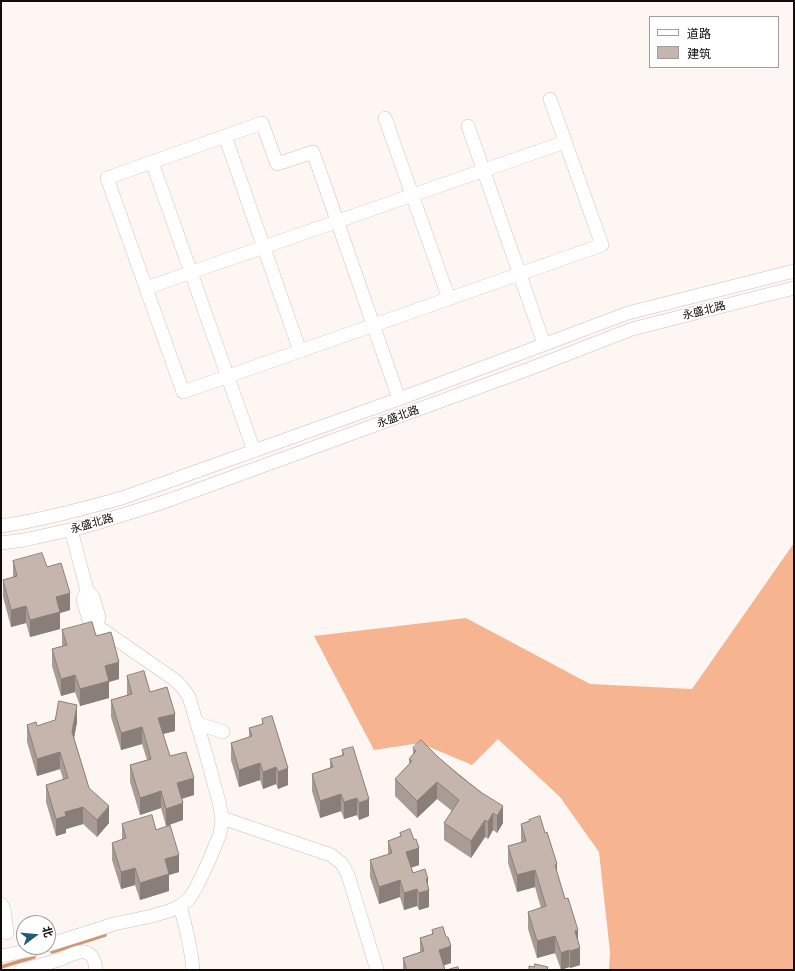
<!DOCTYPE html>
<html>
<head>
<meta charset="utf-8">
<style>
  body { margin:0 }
  #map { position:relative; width:795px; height:971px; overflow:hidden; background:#fdf6f2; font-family:"Fira Sans","Noto Sans SC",sans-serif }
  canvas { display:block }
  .frame { position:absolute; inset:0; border:2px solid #110c09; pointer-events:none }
  .legend { position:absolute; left:649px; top:16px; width:130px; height:52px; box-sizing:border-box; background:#fff; border:1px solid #a09e9d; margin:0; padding:5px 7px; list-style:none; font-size:12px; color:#110c09 }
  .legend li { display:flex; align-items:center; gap:8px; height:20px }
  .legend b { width:20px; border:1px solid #a09e9d }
  .north { position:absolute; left:16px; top:915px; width:40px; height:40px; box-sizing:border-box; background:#fff; border:1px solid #a09e9d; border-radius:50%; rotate:74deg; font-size:11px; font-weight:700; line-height:16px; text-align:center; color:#110c09 }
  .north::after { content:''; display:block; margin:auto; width:14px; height:18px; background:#235c76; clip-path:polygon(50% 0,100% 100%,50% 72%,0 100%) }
</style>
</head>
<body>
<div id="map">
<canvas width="795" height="971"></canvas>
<div class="frame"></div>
<ul class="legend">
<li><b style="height:5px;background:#fff"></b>道路</li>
<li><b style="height:11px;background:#c5b5ac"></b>建筑</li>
</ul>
<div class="north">北</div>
</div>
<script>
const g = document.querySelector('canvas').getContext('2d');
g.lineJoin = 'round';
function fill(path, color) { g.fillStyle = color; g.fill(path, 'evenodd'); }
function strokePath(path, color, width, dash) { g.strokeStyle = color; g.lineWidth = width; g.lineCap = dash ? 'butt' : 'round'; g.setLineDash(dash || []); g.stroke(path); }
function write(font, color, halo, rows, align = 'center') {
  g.font = font + ' "Fira Sans","Noto Sans SC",sans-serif'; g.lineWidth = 3; g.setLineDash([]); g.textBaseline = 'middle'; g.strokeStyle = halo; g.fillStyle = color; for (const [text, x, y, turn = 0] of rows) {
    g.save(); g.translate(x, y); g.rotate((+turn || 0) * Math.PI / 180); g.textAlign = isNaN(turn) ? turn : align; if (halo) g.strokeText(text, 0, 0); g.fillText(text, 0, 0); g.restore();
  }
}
fill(new Path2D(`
  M794,543V970H609L610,952L599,852L560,797L498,739L472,765L420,743L374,750L314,636L466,618L590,684L692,689Z`), '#f6b590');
strokePath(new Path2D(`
  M52,952L105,935
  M1,967L34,957`), '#d39470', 3.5);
const minor = new Path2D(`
  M385,118L449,299
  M468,126L544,344
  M225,136L300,351
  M152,162L254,451
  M146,288L565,142
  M399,399C370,316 342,234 313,152L277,164L262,123L107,178L183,392C322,343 462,294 602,245L550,99
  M1,526C42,520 82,509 122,498L399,399L628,313L794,271
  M71,530L87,590
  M1,543L24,540L87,526L164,502L529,369L632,329L794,288
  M197,723L223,732
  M222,818L331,855L342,864L348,875L377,970
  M1,904L4,909L7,933
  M180,906C186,927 191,948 193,970
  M48,945L114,924L152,916L172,910L180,906L189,899L196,888L208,863L220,834L222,818L219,802L206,754L189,697L183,688L175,680L97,626L89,620L83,600L87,590L93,597L99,617L97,626
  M1,956L31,950L41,947
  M21,970C33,967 46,964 58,960C65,958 78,950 85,952C94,954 95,963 96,970`);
strokePath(minor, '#d0c0b7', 14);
strokePath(minor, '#fff', 13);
fill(new Path2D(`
  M13,561L47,567L70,610L60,613V629L30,637L26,623L11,627L3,597V580L13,577Z
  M62,630L96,636L119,679L109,682V698L80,706L75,692L61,696L52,666V649L62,646Z
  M127,676L150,692L175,731L163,734L170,756L194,795L182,799L183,820L166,826L161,808L140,815L130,782V765L147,760L142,744L121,750L111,717V700L127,695Z
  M262,719L288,785L278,789L276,784L263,789L260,780L239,787L231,760V743L249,737V728L262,724Z
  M77,722L74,738L89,788L109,823L97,837L83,824L66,829V833L56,836L46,802V785L63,779L60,769L37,776L27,742V725L37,726Z
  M413,748L438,757L482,793L503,823L497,833L493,830L488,839L485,837L471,858L444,840V823L452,811L437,799L417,818L395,796V779L409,764V759L413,754Z
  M342,750L369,816L359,820L357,815L344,819L341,811L320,818L312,791V774L330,768V759L342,755Z
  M529,820L557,873L578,939L580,965L570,968L569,967L561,970L555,953L537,958L528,929V912L541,908L535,887L517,892L508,863V846L521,842V824L529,821Z
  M122,824L156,830L179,872L169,875V891L140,900L135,885L121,889L112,860V843L122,840Z
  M400,833L419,865L411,868L413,873L428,887L429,907L419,910L417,906L404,910L400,897L379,904L370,877V860L388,855V841L400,837Z
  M432,930L451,963L444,965L445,970H403V958L420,952V938L432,934Z`), '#a99c94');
fill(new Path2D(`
  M70,593V610L60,613V629L30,637V620L56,597Z
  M26,606V623L11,627V610Z
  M119,662V679L109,682V698L80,706V689L105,666Z
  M75,675V692L61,696V679Z
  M77,705V722L72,749V732Z
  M175,714V731L158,735V718Z
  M142,727V744L121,750V733Z
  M60,752V769L37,776V759Z
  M260,763V780L239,787V770Z
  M276,767V784L263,789V772Z
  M288,768V785L278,789V772Z
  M194,778V795L177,800V783Z
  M437,782V799L417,818V801Z
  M161,791V808L140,815V798Z
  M341,794V811L320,818V801Z
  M357,798V815L344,819V802Z
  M369,799V816L359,820V803Z
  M183,803V820L166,826V809Z
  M109,806V823L97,837V820Z
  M503,806V823L497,833V816Z
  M83,807V824L66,829V833L56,836V819L65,812Z
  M493,813V830L488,839V822Z
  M485,820V837L471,858V841Z
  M419,848V865L406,869V852Z
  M179,855V872L169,875V891L140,900V883L165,859Z
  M557,864V881L555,865Z
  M135,868V885L121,889V872Z
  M535,870V887L517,892V875Z
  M426,879H428V890H429V907L419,910V893Z
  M400,880V897L379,904V887Z
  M417,889V906L404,910V893Z
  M578,930V947L575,931Z
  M555,936V953L537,958V941Z
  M451,946V963L439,967V950Z
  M580,948V965L570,968V951Z
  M569,950V967L561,970V953Z`), '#8a7f78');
const building = new Path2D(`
  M42,553L47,567L61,563L70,593L56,597L60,612L30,620L26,606L11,610L3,580L17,576L13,561Z
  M92,622L96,636L111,632L119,662L105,666L109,681L80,689L75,675L61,679L52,649L67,645L62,630Z
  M144,671L150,692L167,687L175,714L158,718L170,756L186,752L194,778L177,783L183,803L166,809L161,791L140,798L130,765L151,759L142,727L121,733L111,700L132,694L127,676Z
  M59,701L77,705L72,732L89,788L109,806L97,820L83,807L65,812L66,816L56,819L46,785L68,778L60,752L37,759L27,725L36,722L37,726L55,720Z
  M272,716L288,768L278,772L276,767L263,772L260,763L239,770L231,743L252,736L249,728L263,724L262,719Z
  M421,740L438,757L460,776L482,793L503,806L497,816L493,813L488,822L485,820L471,841L444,823L459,800L437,782L417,801L395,779L412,761L409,759L416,751L413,748Z
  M353,747L369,799L359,803L357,798L344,802L341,794L320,801L312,774L333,767L330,759L344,755L342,750Z
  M152,815L156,830L170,825L179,855L165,859L169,874L140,883L135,868L121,872L112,843L126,838L122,824Z
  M540,816L545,833L547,832L557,864L555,865L565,899L568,898L578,930L575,931L580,948L570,951L569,950L561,953L555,936L537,941L528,912L546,906L535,870L517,875L508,846L526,841L521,824L530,821L529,820Z
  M410,829L414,840L416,839L419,848L406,852L413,873L425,869L428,879H426L429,890L419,893L417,889L404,893L400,880L379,887L370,860L392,853L388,841L401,836L400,833Z
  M443,927L446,937H448L451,946L439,950L445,970H407L403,958L424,951L420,938L433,934L432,930Z
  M535,964L548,967L547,970H529V966L534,967Z
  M458,967L459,970H447Z`);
fill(building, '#c5b5ac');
strokePath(building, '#8a7f78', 1);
write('11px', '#110c09', '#fff', [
  ["永盛北路",704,311,-14],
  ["永盛北路",398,417,-20],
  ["永盛北路",92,524,-16]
]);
</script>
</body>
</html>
